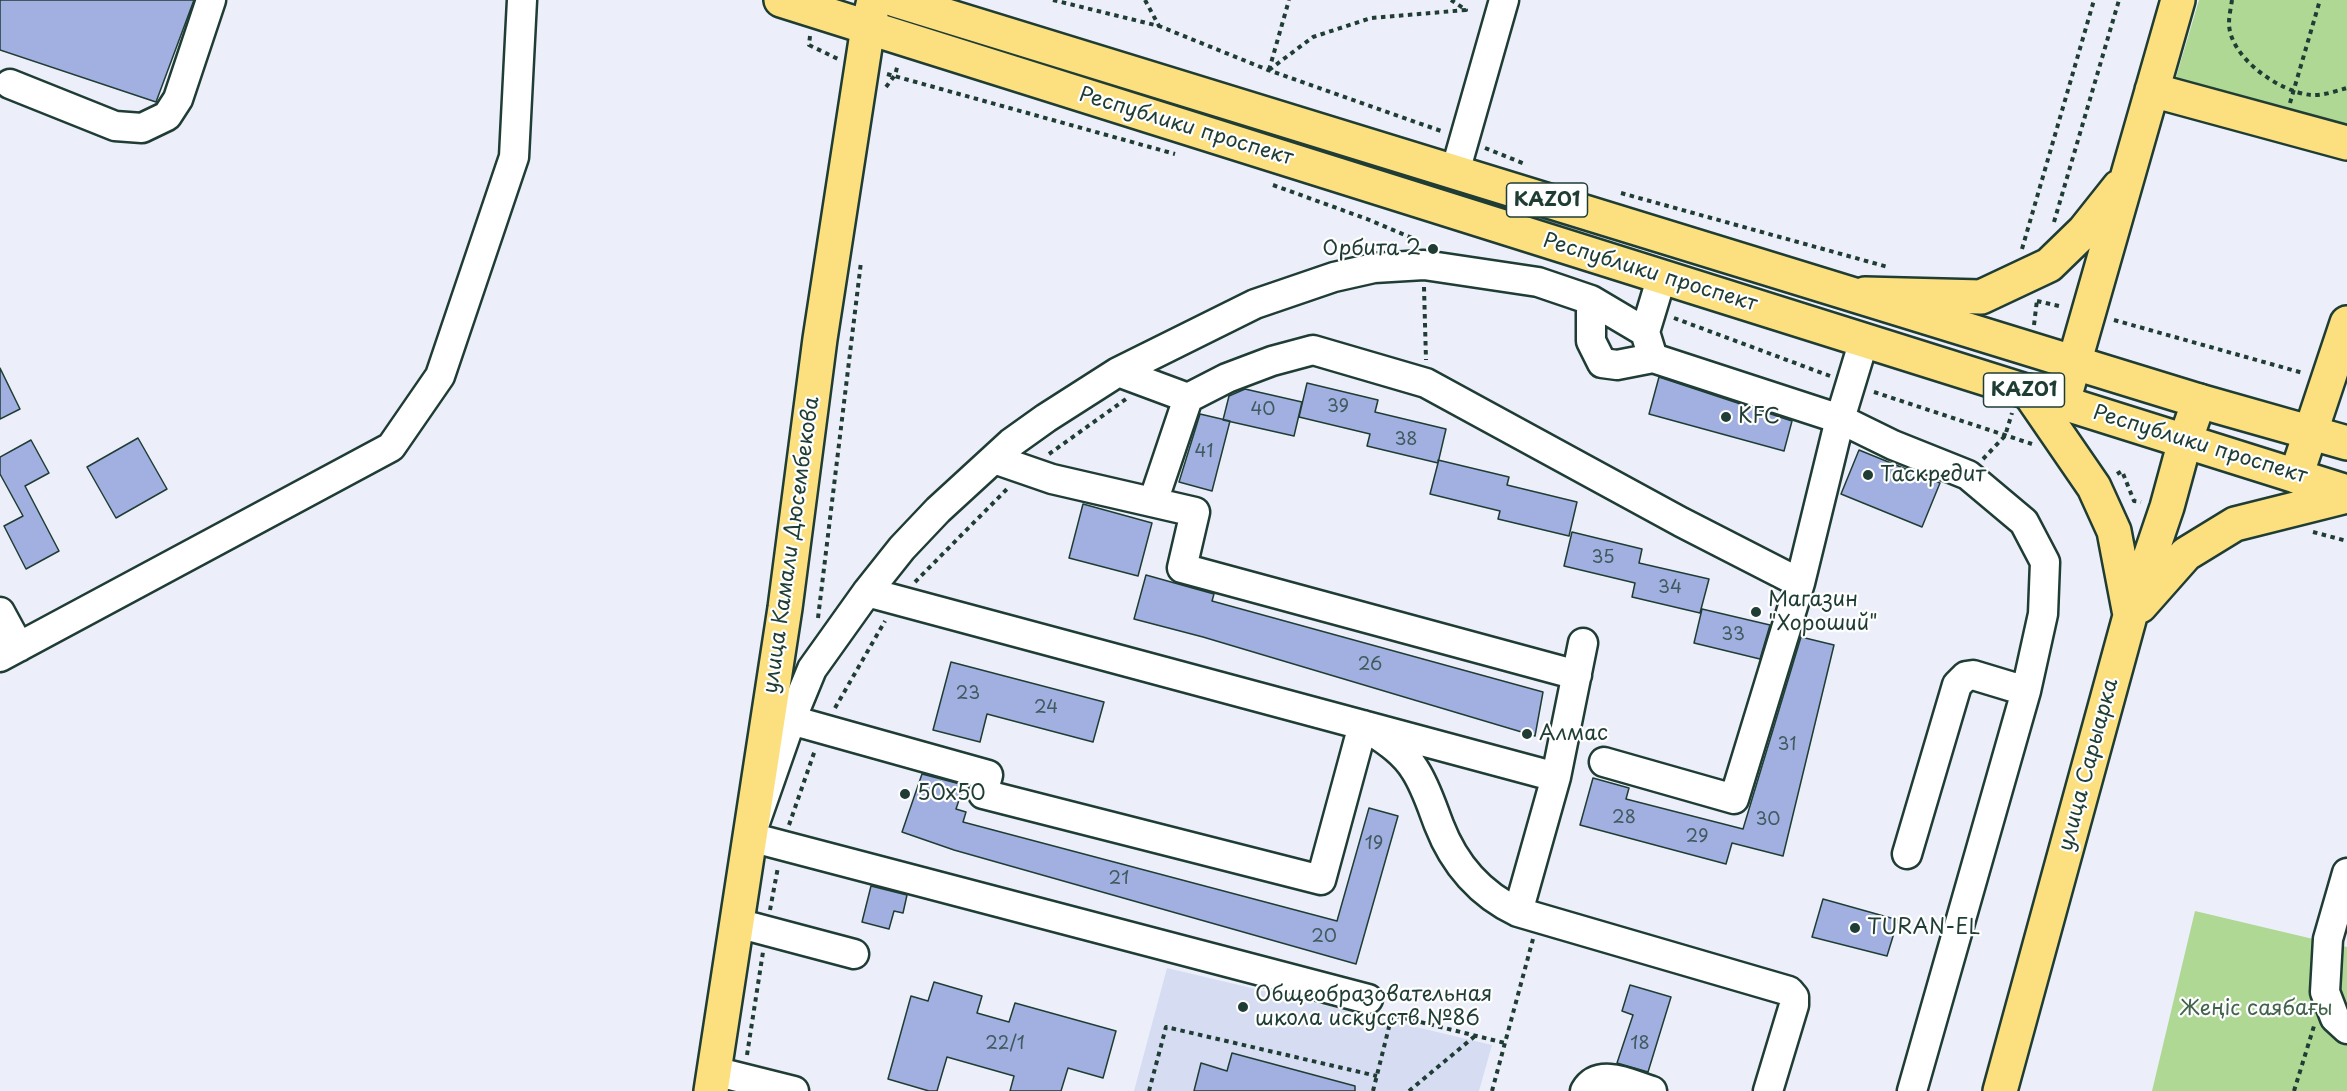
<!DOCTYPE html>
<html>
<head>
<meta charset="utf-8">
<style>
  body { margin:0 }
  canvas { display:block; background:#eceff9 }
</style>
</head>
<body>
<canvas width="2347" height="1091"></canvas>
<script>
const g = document.querySelector('canvas').getContext('2d');
g.lineJoin = 'round';
function fill(path, color) { g.fillStyle = color; g.fill(path, 'evenodd'); }
function strokePath(path, color, width, dash) { g.strokeStyle = color; g.lineWidth = width; g.lineCap = dash ? 'butt' : 'round'; g.setLineDash(dash || []); g.stroke(path); }
function write(font, color, halo, rows, align = 'center') {
  g.font = font + ' "Playpen Sans",sans-serif'; g.lineWidth = 4.5; g.setLineDash([]); g.textBaseline = 'middle'; g.strokeStyle = halo; g.fillStyle = color; for (const [text, x, y, turn = 0] of rows) {
    g.save(); g.translate(x, y); g.rotate((+turn || 0) * Math.PI / 180); g.textAlign = isNaN(turn) ? turn : align; if (halo) g.strokeText(text, 0, 0); g.fillText(text, 0, 0); g.restore();
  }
}
fill(new Path2D(`
  M1167,968L1492,1045L1479,1091H1134Z`), '#d6dcf2');
fill(new Path2D(`
  M2199,0H2347V139L2174,84Z
  M2195,911L2347,947V1091H2152Z`), '#afd895');
const building = new Path2D(`
  M0,0H194L156,102L0,50Z
  M0,368L20,409L0,419Z
  M1659,377L1792,421L1784,451L1649,414Z
  M1307,383L1378,400L1375,412L1446,429L1438,463V460L1509,477L1507,485L1577,502L1569,536L1498,519L1500,511L1430,494L1438,463L1367,446L1370,434L1299,417Z
  M1245,389L1302,402L1294,436L1223,420L1229,396Z
  M1200,414L1230,421L1212,491L1179,482Z
  M138,438L167,489L116,518L87,467Z
  M31,440L49,473L25,486L59,551L26,569L4,526L23,516L0,474V457Z
  M1859,450L1940,483L1922,527L1841,494Z
  M1083,504L1152,523L1138,576L1069,558Z
  M1572,532L1642,549L1639,563L1709,579L1700,613L1632,597L1635,583L1564,566Z
  M1146,575L1214,594L1212,601L1543,692L1535,736L1203,637L1134,619Z
  M1702,609L1770,625L1760,659L1694,643Z
  M1801,637L1834,645L1783,856L1732,843L1726,864L1580,825L1593,778L1629,788L1626,799L1743,829Z
  M951,662L1104,702L1093,742L987,714L980,742L933,730Z
  M922,774L964,785L956,809L966,812L963,822L1337,921L1369,808L1398,816L1356,964L954,850L902,832Z
  M871,886L907,895L903,913L894,911L889,929L862,922Z
  M1823,899L1898,920L1887,956L1812,937Z
  M934,982L982,996L977,1013L1009,1022L1015,1003L1116,1031L1103,1078L1068,1068L1061,1091H1010L1014,1076L947,1057L937,1091H929L888,1079L911,996L928,1001Z
  M1630,985L1671,997L1648,1072L1617,1063L1633,1015L1622,1011Z
  M1232,1053L1355,1086V1091H1194L1201,1063L1227,1071Z`);
fill(building, '#a1b0e0');
strokePath(building, '#1f3d34', 1.5);
const minor = new Path2D(`
  M10,84L115,126L142,128L167,116L178,99L211,0
  M1455,172L1504,0
  M1662,276L1645,332L1653,358L1840,419L1893,445L1968,475L2024,522L2045,562L2043,614L2026,691L1912,1091
  M1591,300L1645,332
  M1118,372L1188,398L1227,378L1272,361L1313,350L1426,383L1681,522L1800,583
  M994,459L1052,479L1195,512L1182,568L1577,675
  M1153,502L1188,398
  M867,592L1556,777L1583,643
  M0,612L19,647
  M0,657L391,447L440,376L514,157L522,0
  M791,720L988,775L983,794L1321,880L1363,725C1382,738 1403,750 1415,770C1426,787 1432,807 1439,825C1454,864 1481,895 1518,912
  M1604,762L1734,799L1800,583L1840,419L1864,340
  M1556,777L1518,912L1789,991L1794,997V1005L1768,1091
  M1907,854L1957,685L1966,676L1973,675L2026,691
  M2347,873L2328,939L2325,992L2335,1018L2347,1029
  M737,923L854,954
  M1368,999L750,837L791,720L812,669L867,592L902,548L938,510L1011,443L1046,418L1118,372L1255,304L1334,277L1374,268L1424,265L1538,282L1591,300V341L1602,363L1617,365L1653,358
  M714,1071L794,1091
  M1585,1091C1599,1067 1632,1085 1652,1091`);
const major = new Path2D(`
  M2152,90L2347,143
  M1865,294L1981,297L2049,265L2084,231L2119,187
  M2028,391L2094,487L2114,531L2130,615
  M2063,402L2178,0
  M2296,476L2347,323
  M2140,606L2186,554L2235,524L2347,496
  M711,1091L785,608L820,339L868,27L874,0
  M2000,1091L2130,616L2167,507L2185,441L2199,401`);
const highway = new Path2D(`
  M781,0L2347,492
  M895,0L2199,401L2347,443`);
strokePath(minor, '#1f3d34', 33);
strokePath(major, '#1f3d34', 38);
strokePath(highway, '#1f3d34', 38);
strokePath(new Path2D(`
  M1053,0L1159,26L1268,70L1444,132
  M1145,0L1159,26
  M2232,0C2231,7 2229,16 2229,23C2229,57 2279,92 2311,95C2322,96 2336,91 2347,88
  M810,36L809,45L838,59
  M1269,70L1313,37L1371,18L1466,10L1451,0
  M1269,70L1289,0
  M887,74L1175,154
  M886,87L895,75L898,64
  M2290,103L2320,0
  M1485,148L1525,164
  M1273,185L1367,219L1417,240
  M1621,193L1888,267
  M2054,222L2119,0
  M2022,249L2094,0
  M1424,287L1426,360
  M2037,301L2063,307
  M1674,318L1830,376
  M2114,320L2303,373
  M2034,325L2037,300
  M1874,392L2032,444
  M1049,454L1126,399
  M1983,459L2005,436L2012,413
  M2117,474L2122,471L2134,501L2141,502
  M2313,532L2347,541
  M915,582L1007,489
  M818,618L861,262
  M835,708L885,621
  M789,825L815,750
  M770,910L778,867
  M747,1055L763,952
  M1149,1091L1166,1027L1377,1076
  M1373,1091L1392,1015L1505,1043
  M1409,1091L1475,1036
  M1492,1091L1533,939
  M2294,1091L2314,1026`), '#1f3d34', 4, [4.5, 4.5]);
strokePath(minor, '#fff', 28);
strokePath(major, '#fce080', 33);
strokePath(highway, '#fce080', 33);
for (const [x, y, r, color] of [
  [1433,249,6,"#1f3d34"],
  [1726,417,6,"#1f3d34"],
  [1868,475,6,"#1f3d34"],
  [1756,612,6,"#1f3d34"],
  [1527,734,6,"#1f3d34"],
  [905,794,6,"#1f3d34"],
  [1855,928,6,"#1f3d34"],
  [1243,1007,6,"#1f3d34"]
]) { const dot = new Path2D(); dot.arc(x, y, r, 0, 2 * Math.PI); g.fillStyle = color; g.fill(dot); strokePath(dot, '#fff', 2); }
write('18px', '#405a5f', null, [
  ["39",1338,407],
  ["40",1263,410],
  ["38",1406,440],
  ["41",1204,452],
  ["35",1603,558],
  ["34",1670,588],
  ["33",1733,635],
  ["26",1370,665],
  ["23",968,694],
  ["24",1046,708],
  ["31",1787,745],
  ["28",1624,818],
  ["30",1768,820],
  ["29",1697,837],
  ["19",1374,844],
  ["21",1119,879],
  ["20",1324,937],
  ["22/1",1005,1044],
  ["18",1640,1044]
]);
for (const [x, y, w] of [
  [1547,200,81],
  [2024,390,81]
]) { const box = new Path2D(); box.roundRect(x - w / 2, y - 17, w, 34, 4.5); g.fillStyle = '#fff'; g.fill(box); strokePath(box, '#1f3d34', 1.5); }
write('bold 20px', '#1f3d34', null, [
  ["KАZ01",1547,200],
  ["KАZ01",2024,390]
]);
write('21px', '#1f3d34', '#fff', [
  ["Республики проспект",1186,127,17],
  ["Республики проспект",1650,273,17],
  ["Республики проспект",2200,445,17],
  ["улица Камали Дюсембекова",792,545,-82],
  ["улица Сарыарка",2089,765,-75]
]);
write('21px', '#1f3d34', '#fff', [
  ["Орбита 2",1421,249,"right"],
  ["KFC",1738,417],
  ["Таскредит",1880,475],
  ["Магазин",1768,600],
  ["\"Хороший\"",1768,624],
  ["Алмас",1539,734],
  ["50х50",917,794],
  ["TURAN-EL",1867,928],
  ["Общеобразовательная",1255,995],
  ["школа искусств №86",1255,1019]
], 'left');
write('21px', '#43644c', '#fff', [
  ["Жеңіс саябағы",2256,1009]
]);
</script>
</body>
</html>
